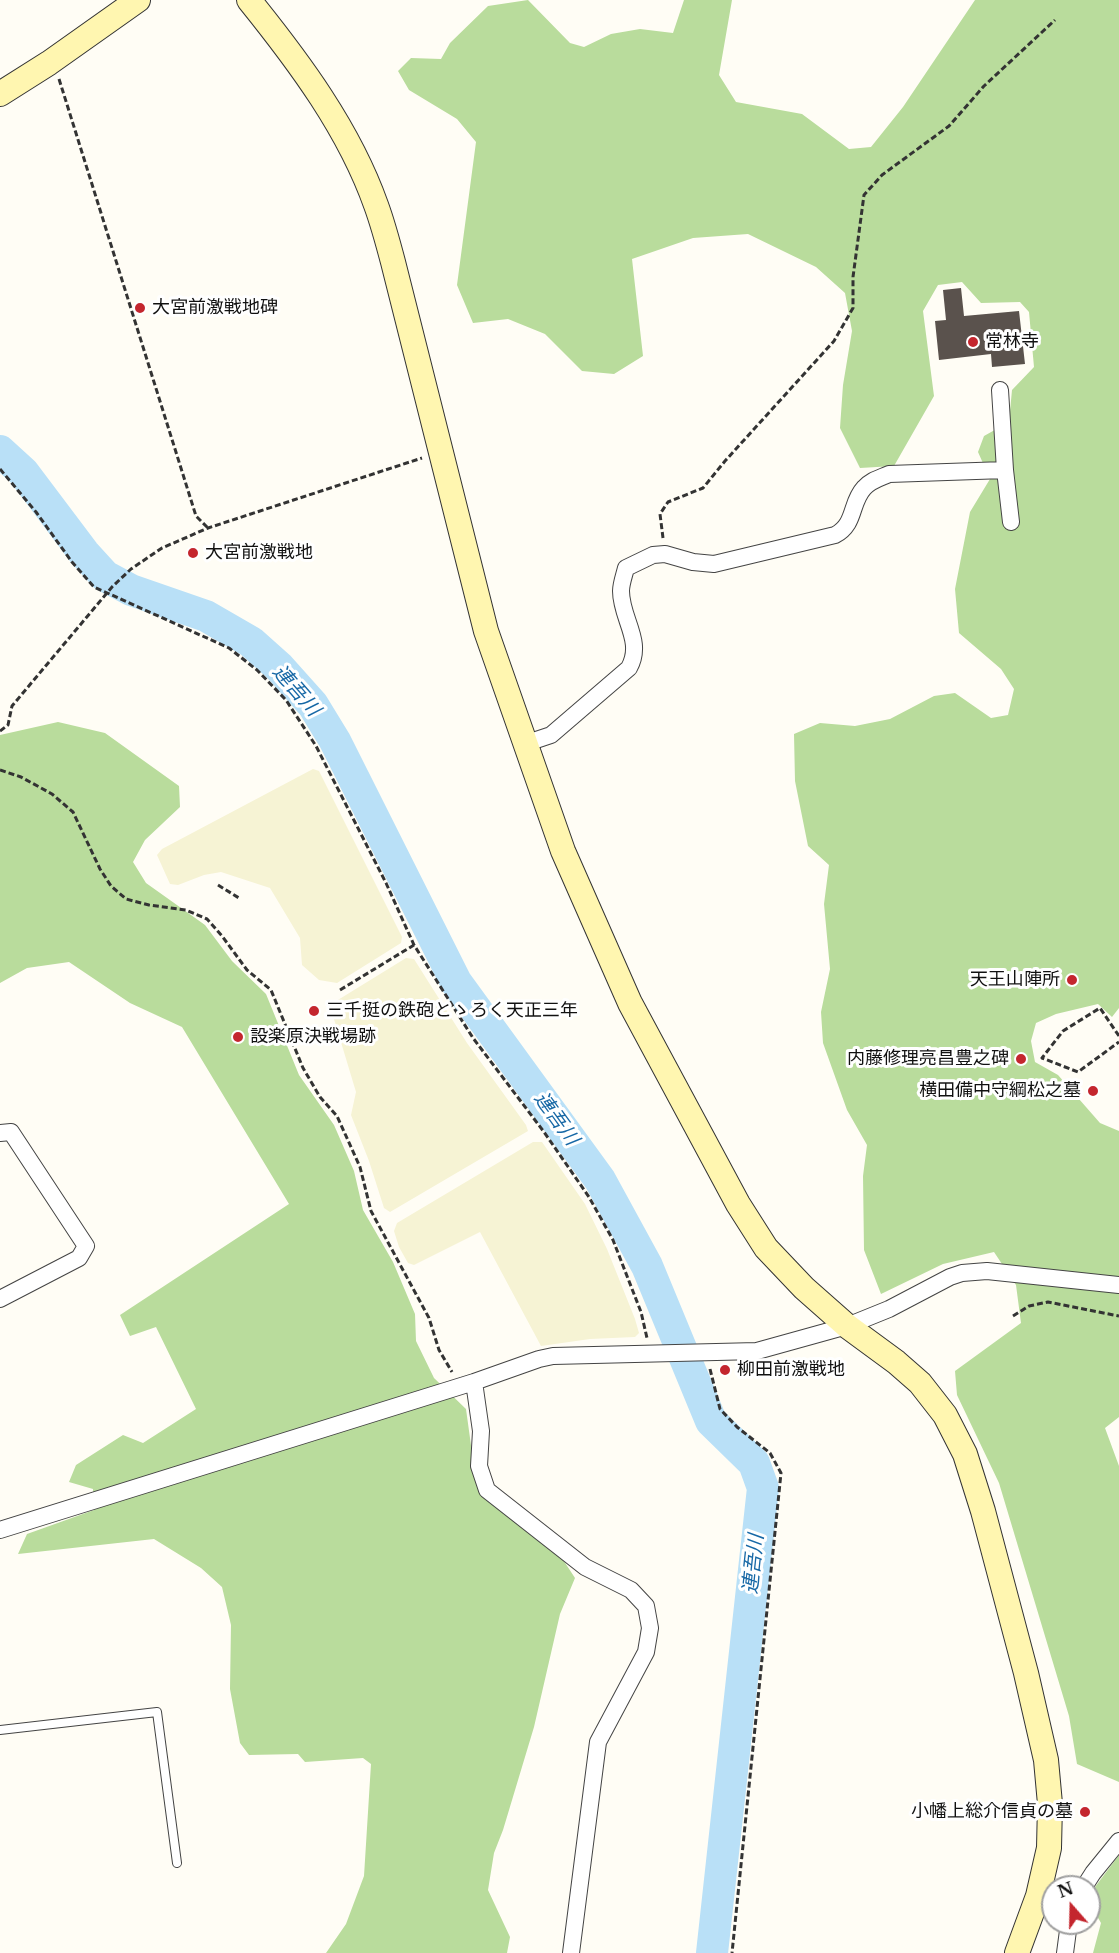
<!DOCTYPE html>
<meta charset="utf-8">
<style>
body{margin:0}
#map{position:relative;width:1119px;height:1953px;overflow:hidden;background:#fffdf5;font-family:"Libre Baskerville",serif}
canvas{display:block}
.north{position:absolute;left:1041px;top:1875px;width:60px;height:60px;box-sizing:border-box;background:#fff;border:2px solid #a0a0a0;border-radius:50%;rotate:340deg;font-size:16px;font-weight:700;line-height:24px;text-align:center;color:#111}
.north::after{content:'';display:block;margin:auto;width:21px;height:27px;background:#c4262e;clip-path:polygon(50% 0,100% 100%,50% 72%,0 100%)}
</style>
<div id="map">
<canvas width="1119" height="1953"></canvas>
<div class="north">N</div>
</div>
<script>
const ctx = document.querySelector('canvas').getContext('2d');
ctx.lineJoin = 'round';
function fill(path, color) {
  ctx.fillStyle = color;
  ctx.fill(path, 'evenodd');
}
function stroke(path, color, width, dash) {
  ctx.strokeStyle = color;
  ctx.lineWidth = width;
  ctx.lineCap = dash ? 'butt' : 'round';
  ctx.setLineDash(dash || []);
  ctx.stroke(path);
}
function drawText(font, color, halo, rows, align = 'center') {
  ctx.font = font + ' "Libre Baskerville","Noto Sans JP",serif';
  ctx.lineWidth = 6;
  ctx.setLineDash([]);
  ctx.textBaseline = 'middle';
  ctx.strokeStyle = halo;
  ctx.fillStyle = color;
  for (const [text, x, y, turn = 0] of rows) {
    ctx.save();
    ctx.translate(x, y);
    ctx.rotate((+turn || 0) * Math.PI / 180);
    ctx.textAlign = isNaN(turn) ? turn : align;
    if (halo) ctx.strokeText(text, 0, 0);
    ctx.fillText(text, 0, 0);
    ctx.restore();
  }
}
fill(new Path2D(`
 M313,769L319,771L402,937L401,943L337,983L319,980L302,965L300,938L270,888L221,872L204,875L178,885L170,884L157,855L162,849Z
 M406,958L414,959L467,1043L526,1125L528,1131L390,1212L384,1208L369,1161L351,1115L356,1092L331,1009L333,1003Z
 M533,1142H542L585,1204L607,1249L635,1319L639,1333L635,1337L590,1339L541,1346L480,1232L414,1265L408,1263L399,1247L394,1231L397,1223Z`), '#f6f3d4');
fill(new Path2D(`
 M528,0L570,43L584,47L611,34L640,29L673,33L684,0H732L719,75L736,102L802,114L849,149L871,147L903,107L975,0H1119V1008L1112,1017L1098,1004L1056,1014L1036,1023L1031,1041L1035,1062L1058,1075L1100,1123L1119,1131V1417L1105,1428L1119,1466V1782L1077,1764L1069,1716L999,1483L957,1395L955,1371L1021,1323L1016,1285L994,1252L943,1264L881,1294L864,1250L863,1176L867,1145L847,1110L823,1043L821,1012L830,969L824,904L829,865L808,846L795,781L794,734L820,723L855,726L890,719L934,696L955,693L991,718L1008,715L1014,689L1001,669L959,633L955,589L970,512L990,479L978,452L984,436L1009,422L1012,390L1034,367L1029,312L1020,302L981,303L962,282L938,285L923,311L934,396L894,466L860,468L840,428L843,385L852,331L845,293L816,267L748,234L693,238L632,259L643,356L614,374L582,371L545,334L508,319L473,323L457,285L476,142L457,119L409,90L398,71L411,58L441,59L450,43L488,6Z
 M58,722L105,733L179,786L180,807L145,840L133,862L146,883L205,925L232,961L266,994L299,1075L334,1125L354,1171L363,1210L393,1262L415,1314L416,1341L434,1378L466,1409L474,1467L558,1552L575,1578L560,1614L534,1727L503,1830L494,1853L488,1890L510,1937L507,1953H326L346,1924L364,1876L371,1764L363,1758L305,1762L298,1754L249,1755L240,1743L230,1689L231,1625L222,1587L201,1568L154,1539L18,1554L27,1534L94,1510L93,1489L69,1482L76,1465L123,1435L143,1443L196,1409L156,1327L130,1336L120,1315L289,1204L182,1027L130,1003L69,962L27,968L0,983V735Z
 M1119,1855V1953H1093L1101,1923L1089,1902V1895Z`), '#b9dc9c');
stroke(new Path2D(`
 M0,451L23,472L84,553L105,576L131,590L206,616L251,642L279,667L313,705L335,741L456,982L600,1180L647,1266L711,1421L754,1463L763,1488L712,1953`), '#b9e0f7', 32);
fill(new Path2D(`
 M961,288L964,316L1019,311L1025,364L992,367L991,354L939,360L935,321L946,320L943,290Z`), '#5a524d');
const lane = new Path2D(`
 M0,1730L157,1712L177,1863`);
const street = new Path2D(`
 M1000,390L1005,470L1011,522
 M524,744L551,735L629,668C644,641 621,619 621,591C621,584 624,576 626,568L653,555L665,554L693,562L714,564L835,535C856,524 850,503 864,488C871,480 880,478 889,474L1005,470
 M0,1133L11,1132L86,1246L79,1258L0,1299
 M474,1382L481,1431L479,1466L487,1490L585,1567L631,1590L646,1606L650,1628L646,1652L598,1742L571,1953
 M0,1530L474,1382L539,1359L553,1356L757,1351L847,1326L889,1309L950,1277L962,1273L987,1271L1119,1285
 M1084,1887L1093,1873L1119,1841
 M1065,1953L1069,1923`);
const secondary = new Path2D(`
 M249,0C299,62 349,129 376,205C383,224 388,243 393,262L486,631L563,851L630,1003L738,1204L766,1248L804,1288L847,1326L896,1362L920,1383L945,1415L965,1454L983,1511L1026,1673L1046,1760L1050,1804L1049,1848L1038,1896L1017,1953
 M0,94L49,63L138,0`);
stroke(lane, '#444', 10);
stroke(street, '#444', 18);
stroke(secondary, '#333', 26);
stroke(new Path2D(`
 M59,79L196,516L207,527
 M0,469L36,512L72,562L94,587L229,648L257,670L286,700L316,746L386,883L414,945L473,1038L544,1132L589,1197L613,1240L641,1312L647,1338
 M663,538L660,514L668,502L703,488L725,461L834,341L853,308V277L864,195L882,175L949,126L984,86L1055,20
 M0,731L8,725L12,706L112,587L131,569L162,548L208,528L422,458
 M0,770L21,777L52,794L73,812L100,869L111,886L126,899L149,905L186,910L207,919L222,936L247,970L271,990L303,1068L320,1097L337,1116L360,1167L371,1211L429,1318L439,1350L452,1372
 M218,885L239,898
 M340,990L414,945
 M1119,1036L1100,1008L1063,1031L1042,1058L1078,1072L1119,1042
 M1013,1316L1029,1306L1048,1302L1119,1316
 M710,1369L720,1409L737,1427L770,1453L781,1473L732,1953`), '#333', 3, [6, 3]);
stroke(lane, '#fff', 8);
stroke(street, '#fff', 16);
stroke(secondary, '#fff6b0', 24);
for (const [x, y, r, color] of [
 [140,308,6,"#c4262e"],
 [973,342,6,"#c4262e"],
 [193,553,6,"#c4262e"],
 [1072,980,6,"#c4262e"],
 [314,1011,6,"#c4262e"],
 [238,1037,6,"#c4262e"],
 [1021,1059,6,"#c4262e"],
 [1093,1091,6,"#c4262e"],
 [725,1370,6,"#c4262e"],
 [1085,1812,6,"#c4262e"]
]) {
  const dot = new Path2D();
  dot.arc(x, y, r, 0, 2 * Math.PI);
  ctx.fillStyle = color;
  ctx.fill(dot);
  stroke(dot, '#fff', 2);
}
drawText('18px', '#111', '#fff', [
 ["大宮前激戦地碑",152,308],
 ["常林寺",985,342],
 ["大宮前激戦地",205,553],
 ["天王山陣所",1060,980,"right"],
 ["三千挺の鉄砲とゝろく天正三年",326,1011],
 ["設楽原決戦場跡",250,1037],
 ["内藤修理亮昌豊之碑",1009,1059,"right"],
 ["横田備中守綱松之墓",1081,1091,"right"],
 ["柳田前激戦地",737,1370],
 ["小幡上総介信貞の墓",1073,1812,"right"]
], 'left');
drawText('italic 20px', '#1768a6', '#fff', [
 ["連吾川",296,691,49],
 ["連吾川",556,1119,54],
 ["連吾川",754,1564,-84]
]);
</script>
